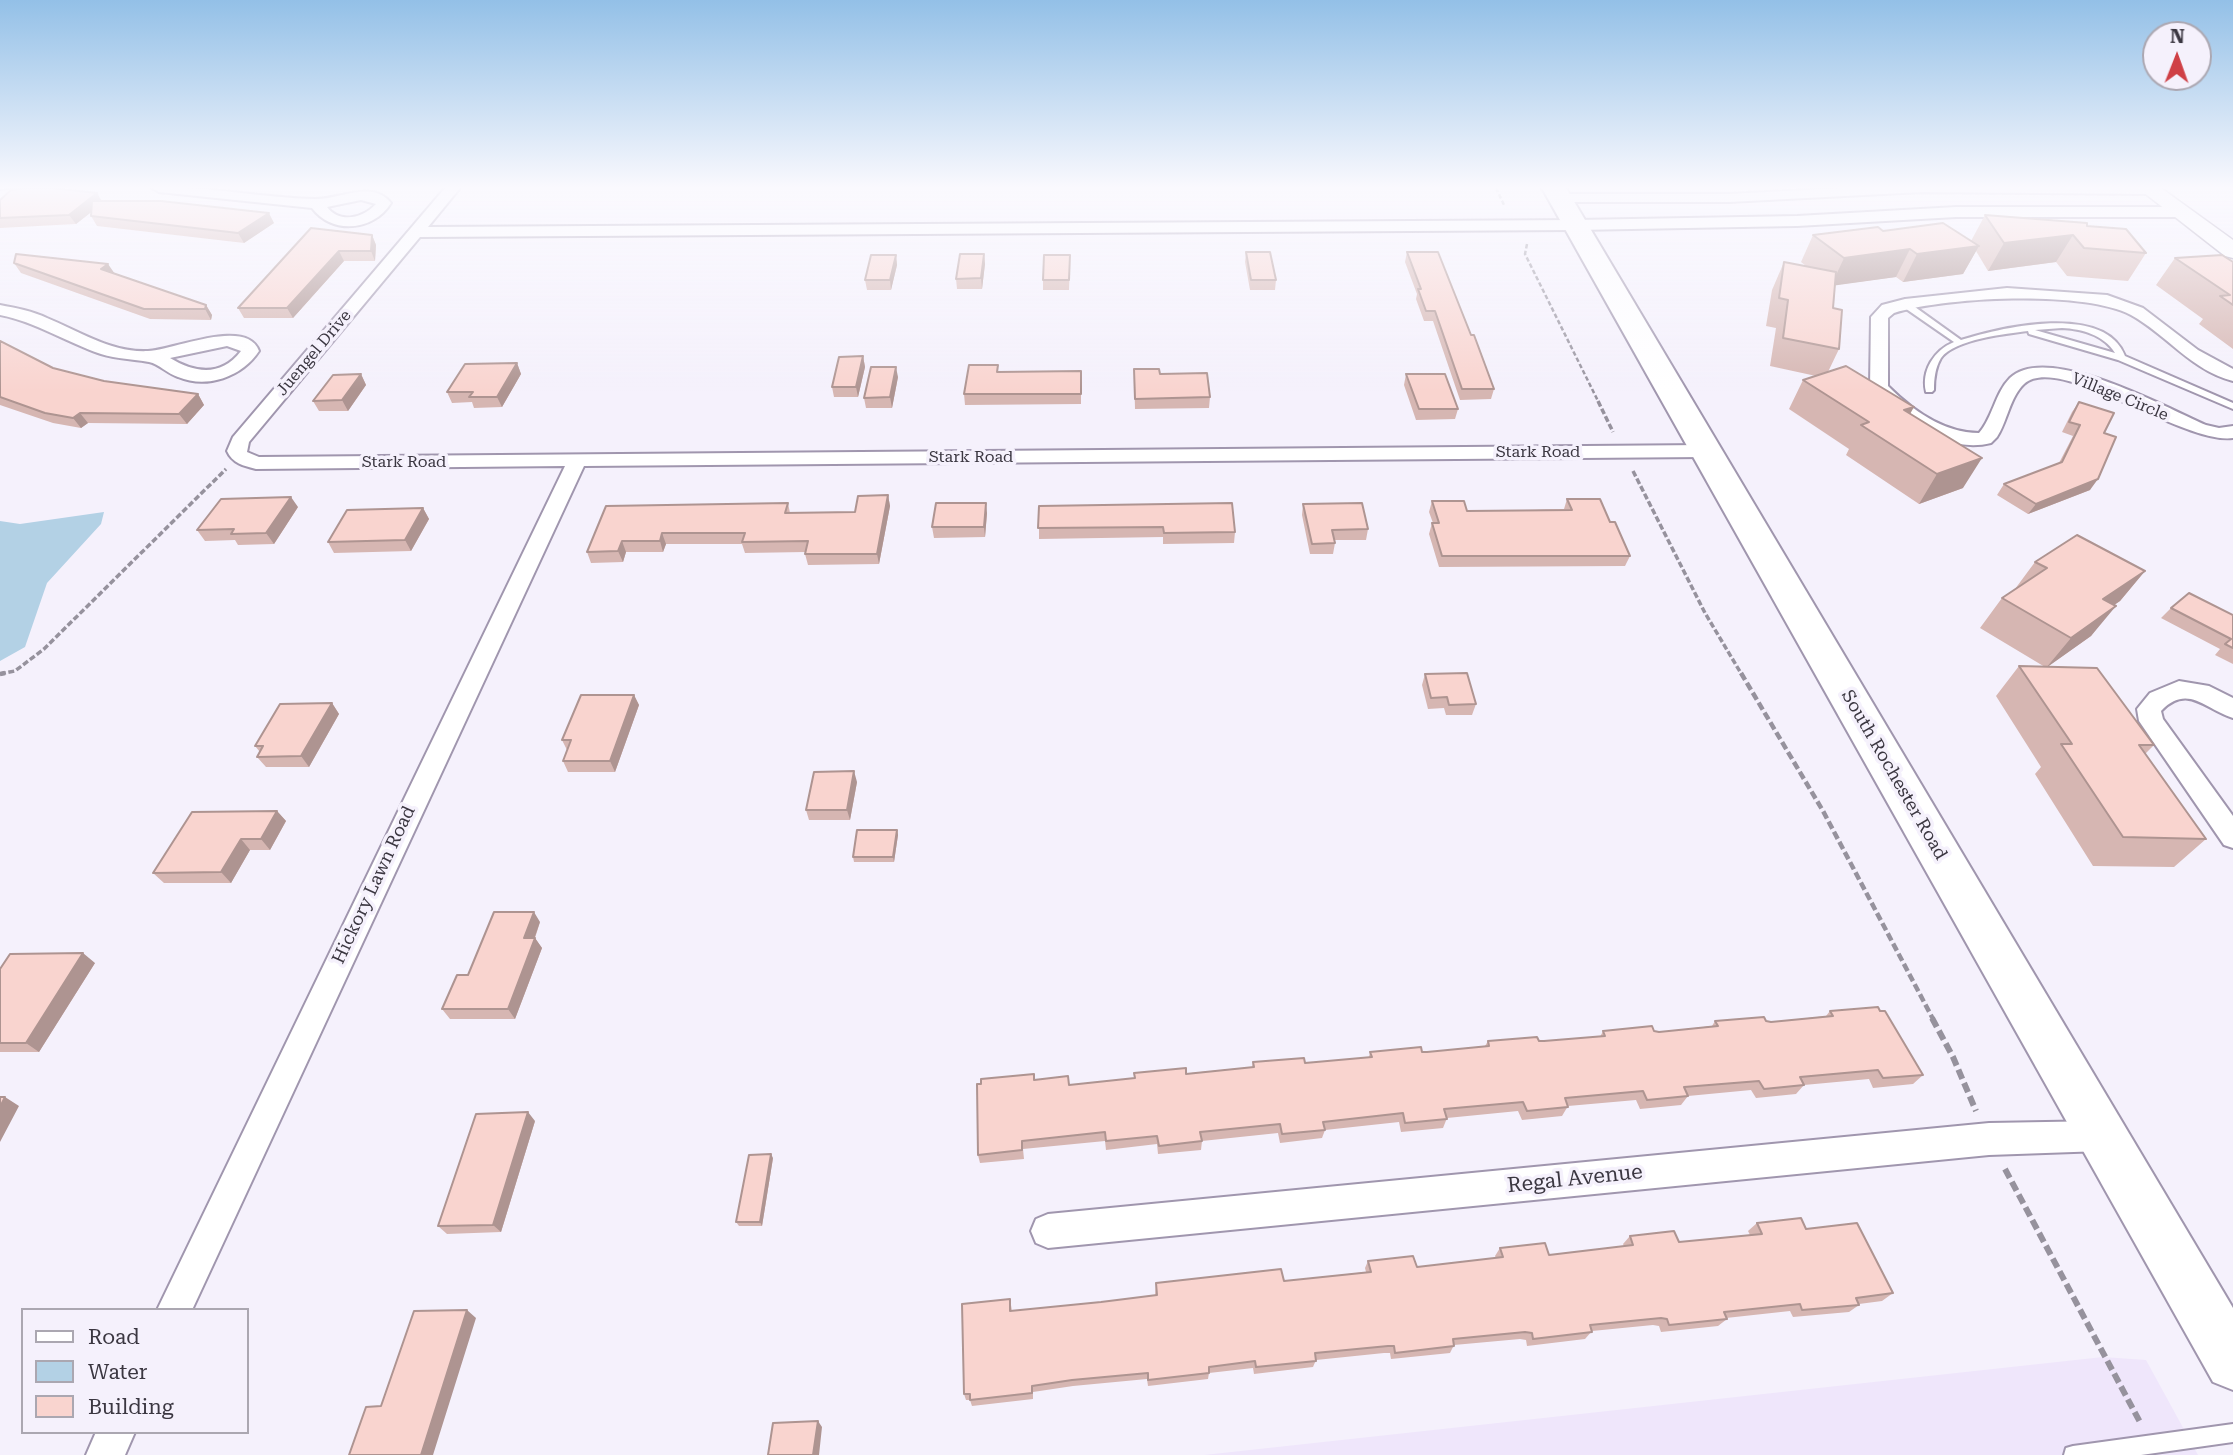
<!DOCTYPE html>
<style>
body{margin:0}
#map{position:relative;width:2233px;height:1455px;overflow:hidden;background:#f5f1fc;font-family:"Roboto Serif",serif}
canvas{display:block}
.legend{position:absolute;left:21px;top:1308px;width:228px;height:126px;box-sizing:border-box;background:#f5f1fc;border:2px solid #aba7b1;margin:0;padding:9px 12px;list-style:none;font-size:21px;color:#3b3741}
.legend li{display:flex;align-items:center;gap:14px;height:35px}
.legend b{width:35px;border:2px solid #aba7b1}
.north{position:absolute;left:2142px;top:21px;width:70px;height:70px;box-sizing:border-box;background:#f5f1fc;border:2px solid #aba7b1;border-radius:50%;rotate:1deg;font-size:19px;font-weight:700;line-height:28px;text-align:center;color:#3b3741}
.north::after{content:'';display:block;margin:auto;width:24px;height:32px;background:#cf4046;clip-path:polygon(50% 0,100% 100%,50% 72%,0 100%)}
</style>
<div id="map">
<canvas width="2233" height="1455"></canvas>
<ul class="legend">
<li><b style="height:9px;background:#fff"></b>Road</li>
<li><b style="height:19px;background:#b3d1e5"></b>Water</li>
<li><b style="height:19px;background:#f9d4cf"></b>Building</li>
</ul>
<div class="north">N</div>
</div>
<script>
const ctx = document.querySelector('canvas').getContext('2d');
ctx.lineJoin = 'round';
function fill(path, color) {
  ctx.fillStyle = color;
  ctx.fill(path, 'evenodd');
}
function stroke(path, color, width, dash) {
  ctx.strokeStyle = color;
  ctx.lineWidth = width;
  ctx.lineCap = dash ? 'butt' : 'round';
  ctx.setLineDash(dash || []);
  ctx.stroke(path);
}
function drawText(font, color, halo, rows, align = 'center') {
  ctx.font = font + ' "Roboto Serif",serif';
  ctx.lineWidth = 7;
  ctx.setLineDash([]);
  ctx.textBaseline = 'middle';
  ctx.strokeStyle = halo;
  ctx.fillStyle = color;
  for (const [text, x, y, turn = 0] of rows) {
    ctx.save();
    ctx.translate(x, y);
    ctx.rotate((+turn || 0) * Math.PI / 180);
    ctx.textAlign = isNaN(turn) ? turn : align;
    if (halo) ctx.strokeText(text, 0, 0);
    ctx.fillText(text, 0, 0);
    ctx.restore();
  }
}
fill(new Path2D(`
 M2103,1357L2146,1360L2198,1455H1204Z`), '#efe6fb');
fill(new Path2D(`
 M104,512L101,524L47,583L25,647L0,661V521L20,524Z`), '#b3d1e5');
const lane = new Path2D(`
 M1902,302H1908L1961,340C2002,327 2105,303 2125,356L2233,403V409L2118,360L2029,334L2028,331C2006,334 1955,339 1941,358C1935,368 1934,379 1934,390L1932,392H1926C1921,371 1934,350 1954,342L1902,306ZM2062,328C2082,329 2104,335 2115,353L2035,330Z
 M2233,1424V1442L2141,1455H2064L2066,1448L2073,1446Z`);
const street = new Path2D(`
 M21,188H57L50,192L0,199V191Z
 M152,188C206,185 260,198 314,199C339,200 372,179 391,203C374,231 332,235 312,208L159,192ZM361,200L376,204C363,218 340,224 327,207Z
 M445,188H460L428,227L1576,220L1797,216L1956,207H2178L2186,212L2178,217H1956L1797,226L1576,230L420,237L249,442L247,452L259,457L1705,445L1715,451L1705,457L584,466L192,1310H157L565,466L256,469C244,466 232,463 227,451L233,437Z
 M1843,188H2156L2157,190L2150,194L1922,192L1729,202H1560L1553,198L1560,194H1729Z
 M2007,288L2107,295L2143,308L2198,350L2233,369V381C2192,371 2166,334 2131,315C2083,290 1945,297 1894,313L1888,318V386C1912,410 1944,433 1979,433C1993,417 1995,393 2010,378C2047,342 2167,408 2206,425L2219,428L2233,426V438C2183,445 2059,352 2024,384C2010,397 2007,422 1997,437L1991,443C1947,454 1901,421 1873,391L1870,387L1871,317L1882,305L1905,299Z
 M0,305C16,308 32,311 47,318C79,331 112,353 148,351C173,350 247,317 259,351C242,377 207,389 178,377C168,374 159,364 149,362C133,359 117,359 101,354C66,342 36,322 0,315ZM227,346L241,351C221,377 195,373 170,358Z
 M2179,681L2209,686L2233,698V718C2206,710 2188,683 2161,711L2163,719L2233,816V848L2224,845L2139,721L2137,709L2150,693Z
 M2102,1121L2113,1125L2118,1136L2113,1147L2102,1151L1989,1155L1048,1248L1036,1243L1031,1231L1036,1219L1048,1214L1989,1123Z
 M96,1432H135L125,1455H86Z`);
const secondary = new Path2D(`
 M2138,188H2161L2233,240V258L2225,256Z`);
const primary = new Path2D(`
 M1542,188H1566L2233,1308V1390L2213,1382Z`);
stroke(lane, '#a096ae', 4);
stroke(street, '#a096ae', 4);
stroke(secondary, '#a096ae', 3);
stroke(primary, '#a096ae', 4);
stroke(new Path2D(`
 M1496,188L1505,207
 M1527,244L1525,254L1599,403`), '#96929d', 2.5, [4.5, 2.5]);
stroke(new Path2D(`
 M1598,401L1613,432
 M1633,471L1705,613L1742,675
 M0,674L15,671L44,649L226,469`), '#96929d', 3.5, [6, 2.5]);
stroke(new Path2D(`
 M1741,673L1823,811L1933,1019
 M0,674L5,673`), '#96929d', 4.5, [8, 3.5]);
stroke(new Path2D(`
 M1932,1018L1953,1057L1976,1111
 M2005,1169L2141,1424`), '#96929d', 6, [10, 4.5]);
fill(lane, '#fff');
fill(street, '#fff');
fill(secondary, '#fff');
fill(primary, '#fff');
fill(new Path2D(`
 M0,200L102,201L274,223L244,243L97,226L91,216V212L76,224L0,228Z
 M1985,215L2087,226L2146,253L2128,281L2067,276L2056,262L1988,271L1976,251L1963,274L1903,282L1896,277L1835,285L1833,308L1839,349L1828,372L1910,414L1963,488L1919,504L1846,455L1849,449L1789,409L1803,380L1816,376L1770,366L1776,328L1766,326L1772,290L1784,262L1806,266L1801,262L1813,235L1883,231L1971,241Z
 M311,228L372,235L376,245L375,261H344L293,318H244L238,308Z
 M1246,252L1276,280L1275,290H1250L1245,262Z
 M1407,252L1471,335L1494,389L1491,399L1460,400L1433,321H1424L1416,299L1417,294L1405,262Z
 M984,254L985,264L982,289H957L956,279Z
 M896,255L897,265L891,290H867L865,280Z
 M2175,258L2233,262V349L2199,324L2203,319L2156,285Z
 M14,263L114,274L206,305L212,315L211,320L150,319L21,273Z
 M1070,265L1069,290H1043V280Z
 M0,341L53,368L104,381L198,394L204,405L187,424L88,423L81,428L53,423L0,405Z
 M863,356L865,367L858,397H834L832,387Z
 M517,363L521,374L502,407L474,408L472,402L452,403L447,392Z
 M998,365V372L1081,371V404L965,405L964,394Z
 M1134,369L1160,374L1210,397L1209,408L1135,409Z
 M361,374L366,385L348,411H319L313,401Z
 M1406,374L1458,409L1455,419L1416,420L1404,385Z
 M898,377L892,408H866L864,398Z
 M2079,402L2104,433L2090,490L2028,514L1997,495L2004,484L2059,463L2073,436L2062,432L2072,412Z
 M888,495L890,506L879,564L808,565L805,554V552L745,553L742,544H666L663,552H626L623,562L591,563L587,552L606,506L788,503L790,513L855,512Z
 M1567,499L1610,522L1630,556L1625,566L1439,567L1429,534L1432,523H1433L1429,512L1432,501L1467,511L1535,510L1564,509Z
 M1303,504L1368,529L1366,540H1334L1335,543L1333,554H1310L1302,515Z
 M1039,506L1235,532L1234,543L1163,544V537L1039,539Z
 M298,507L274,544L238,545L235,540L205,541L197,530Z
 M423,508L429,519L411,551L334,553L328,542Z
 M987,513L985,537L934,538L932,527Z
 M2035,562L2145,571L2120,601L2114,605L2091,636L2047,667L2154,745L2145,754L2206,839L2174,867L2093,866L2035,774L2041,767L1996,696L2019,666L2045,667L1980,628L2002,598L2015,589Z
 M2171,608L2233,615V664L2215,655L2220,649L2161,618Z
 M1425,674L1476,704L1472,715H1446L1444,708L1428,709L1422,685Z
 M634,695L639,705L615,772H568L563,761L567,750L562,740Z
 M332,703L339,714L309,767H266L257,757L260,752L255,746Z
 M857,782L850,820H809L806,810Z
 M277,811L286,821L270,850H250L231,883H164L153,873Z
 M897,830L898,835L894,862H854L853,857Z
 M540,922L535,938L542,948L515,1019H450L442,1009L468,975Z
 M95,963L39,1052H0V969Z
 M1830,1011L1923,1075L1913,1084L1873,1088L1869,1079L1804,1085L1796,1094L1756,1098L1751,1090L1688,1096L1681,1105L1640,1109L1636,1100L1568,1106L1562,1116L1522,1120L1518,1111L1447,1118L1443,1128L1401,1132L1399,1122L1325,1130L1322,1138L1280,1143L1278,1133L1202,1141L1201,1150L1158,1154L1157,1144L1106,1150L1105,1141L1023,1149L1024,1159L980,1163L978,1155L1034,1080L1069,1085L1252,1067L1253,1062L1305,1063L1369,1057L1370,1052H1427L1485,1046L1488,1041H1544L1600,1037L1603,1031H1654L1659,1032L1712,1026L1715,1021L1771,1022L1826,1016Z
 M535,1121L501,1232L447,1234L438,1226Z
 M773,1158L762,1226H739L736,1222Z
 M1757,1223L1806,1229L1893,1293L1882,1301L1859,1304V1305L1849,1312L1793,1317L1790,1311L1726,1318L1727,1319L1718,1326L1661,1332L1659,1326L1653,1325L1592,1331L1585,1339L1527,1346L1526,1340L1520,1339L1454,1345L1450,1353L1391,1359L1390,1353H1384L1316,1360L1313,1367L1254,1374L1253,1368L1209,1373L1208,1379L1148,1386L1147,1379L1073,1386L1033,1392V1399L972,1406L970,1400H966L964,1394L1010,1299L1012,1311L1101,1302L1155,1295L1156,1283L1284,1281L1366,1272L1365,1268L1368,1261L1417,1267L1496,1258L1495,1256L1500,1248L1549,1255L1624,1246L1623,1244L1630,1236L1679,1242L1750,1235L1748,1231Z`), '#d6b6b2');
fill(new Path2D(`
 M97,193L103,203L76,224L69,215Z
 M269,213L274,223L244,243L238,233Z
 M372,235L376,245L375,261L371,251Z
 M2073,235L2056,262L1988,271L2004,243Z
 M1979,246L1963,274L1903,282L1917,254Z
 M1910,249L1896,277L1831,286L1844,258Z
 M339,251L344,261L293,318L287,308Z
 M984,254L985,264L982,289L981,278Z
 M896,255L897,265L891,290L890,280Z
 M108,264L115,274L101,269Z
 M206,305L212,315L211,320L205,309Z
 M863,356L865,367L858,397L856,387Z
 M517,363L521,374L502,407L497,397Z
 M896,367L898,377L892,408L890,397Z
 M361,374L366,385L348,411L342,400Z
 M198,394L204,405L187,424L179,414Z
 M1914,407L1897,437L1904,410Z
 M80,413L88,423L81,428L73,418Z
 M1982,458L1963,488L1919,504L1937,474Z
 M2098,479L2090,490L2028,514L2036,504Z
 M888,495L890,506L879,564L877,554Z
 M291,497L298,507L274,544L266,533Z
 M986,503L987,513L985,537L984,527Z
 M423,508L429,519L411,551L405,540Z
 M662,533L666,544L663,552L660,541Z
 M622,541L626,552L623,562L618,551Z
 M2145,571L2120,601L2079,629L2103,599Z
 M2116,606L2091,636L2046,668L2071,638Z
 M634,695L639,705L615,772L610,761Z
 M332,703L339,714L309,767L301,756Z
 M854,771L857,782L850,820L847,810Z
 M277,811L286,821L270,850L261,839Z
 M897,830L898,835L894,862L893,857Z
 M241,839L250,850L231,883L221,872Z
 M534,912L540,922L531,948L524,938Z
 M535,938L542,948L515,1019L508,1009Z
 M83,953L95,963L39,1052L26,1043Z
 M5,1097L19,1106L0,1142V1107Z
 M528,1112L535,1121L501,1232L493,1225Z
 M771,1154L773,1158L762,1226L760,1222Z
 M467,1310L476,1318L433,1455H421Z
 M818,1421L822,1427L819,1455H813Z`), '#ae9491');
const building = new Path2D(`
 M25,188H52L97,193L69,215L0,218V200L11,190Z
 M92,201H161L269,213L238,233L91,216Z
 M1985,215L2087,223V226L2126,229L2146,253L2084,248L2073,235L2004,243Z
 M1943,223L1979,246L1917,254L1910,249L1844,258L1813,235L1878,227L1883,231Z
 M311,228L372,235L371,251H339L287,308H238Z
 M1246,252H1270L1276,280H1251Z
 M1407,252H1438L1471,335H1474L1494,389H1462L1435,311H1426L1418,289H1421Z
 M16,254L108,264L101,269L206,305L205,309H144L14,263Z
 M960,254H984L981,278L956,279Z
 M871,255H896L890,280H865Z
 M1044,255H1070L1069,280H1043Z
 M2222,255L2233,262V305L2220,296L2230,295L2175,258Z
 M1784,262L1836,272L1833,308L1842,310L1839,349L1783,338L1788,300L1779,298Z
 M0,341L53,368L104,381L198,394L179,414L80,413L73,418L45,413L0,397Z
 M863,356L856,387H832L839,357Z
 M517,363L497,397H469L473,392H447L465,364Z
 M969,365H998L997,372L1081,371V394H964Z
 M1846,366L1914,407L1904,410L1982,458L1937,474L1861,425L1869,422L1803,380Z
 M871,367H896L890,397L864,398Z
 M1134,369H1159L1160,374L1207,373L1210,397L1135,399Z
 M361,374L342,400L313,401L333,375Z
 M1406,374H1445L1458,409H1419Z
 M2079,402L2114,413L2104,433L2116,437L2098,479L2036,504L2004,484L2062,462L2080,425L2069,422Z
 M888,495L877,554H805L808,541L742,542L745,533H662L660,541H622L618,551L587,552L606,506L788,503L785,513L855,512L858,496Z
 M291,497L266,533L231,534L234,529L197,530L221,499Z
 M1567,499H1600L1610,522H1615L1630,556H1442L1432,523H1439L1432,501H1464L1467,511L1572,510Z
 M936,503H986L984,527H932Z
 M1232,503L1235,532L1164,533L1163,527L1038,528L1039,506Z
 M1362,503L1368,529L1332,530L1335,543L1312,544L1303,504Z
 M423,508L405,540L328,542L347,510Z
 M2077,535L2145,571L2103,599L2116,606L2071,638L2002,598L2047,568L2035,562Z
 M2189,593L2233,615V648L2225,644L2231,639L2171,608Z
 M2019,666L2097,668L2154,745H2139L2206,839L2123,837L2061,744H2072Z
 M1467,673L1476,704L1449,705L1447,697L1431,698L1425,674Z
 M581,695H634L610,761H563L571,740H562Z
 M332,703L301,756L257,757L263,746H255L280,704Z
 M854,771L847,810H806L814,772Z
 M277,811L261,839H241L221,872L153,873L192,812Z
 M857,830H897L893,857H853Z
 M494,912H534L524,938H535L508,1009H442L457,975H468Z
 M83,953L26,1043H0V969L10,954Z
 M1878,1007L1880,1011H1885L1923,1075L1883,1078L1878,1070L1800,1077L1804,1085L1764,1089L1759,1081L1684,1087L1688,1096L1647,1100L1643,1091L1565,1098L1568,1107L1527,1111L1523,1102L1444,1109L1447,1119L1405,1123L1403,1113L1323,1122L1325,1130L1282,1134L1280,1124L1200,1132L1202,1141L1159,1146L1157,1136L1106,1141L1105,1132L1022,1141V1150L978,1155L977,1084H981V1079L1034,1074V1080L1068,1076L1069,1085L1135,1078L1134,1073L1186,1068V1074L1254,1067L1253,1062L1304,1058L1305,1063L1372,1057L1370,1052L1421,1047L1422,1052H1427L1489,1046L1488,1041L1537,1037L1539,1041H1544L1605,1036L1603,1031L1652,1026L1654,1031L1659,1032L1718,1026L1715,1021L1764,1017L1766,1021L1771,1022L1833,1016L1830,1011Z
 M0,1097H5L0,1107Z
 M528,1112L493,1225L438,1226L476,1114Z
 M771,1154L760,1222H736L749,1155Z
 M1801,1218L1806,1229L1857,1223L1893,1293L1856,1298L1859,1305L1802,1310L1800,1304L1724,1312L1727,1319L1669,1325L1667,1319L1661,1318L1590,1325L1592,1332L1533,1339L1532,1333L1525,1332L1453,1339L1454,1346L1395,1353L1394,1346H1388L1315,1353L1316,1361L1256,1367L1255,1361L1209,1367V1373L1148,1380V1373L1072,1380L1032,1386V1393L970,1400V1394H964L962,1304L1010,1299V1311L1101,1302L1157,1295L1156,1283L1281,1269L1284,1281L1371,1272L1368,1261L1413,1256L1417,1267L1503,1257L1500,1248L1545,1243L1549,1255L1633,1245L1630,1236L1674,1231L1679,1242L1762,1234L1757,1223Z
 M467,1310L421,1455H349L366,1407L381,1406L414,1311Z
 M818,1421L813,1455H768L773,1423Z`);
fill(building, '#f9d4cf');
stroke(building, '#ae9491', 2);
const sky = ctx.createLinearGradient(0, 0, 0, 391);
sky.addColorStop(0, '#93c0e7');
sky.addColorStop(0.48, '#faf9fe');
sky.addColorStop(1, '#faf9fe00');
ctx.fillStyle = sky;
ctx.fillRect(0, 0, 2233, 391);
drawText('16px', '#3b3741', '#f5f1fc', [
 ["Juengel Drive",314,353,-50],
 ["Village Circle",2120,397,22],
 ["Stark Road",1538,452],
 ["Stark Road",971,457],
 ["Stark Road",404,462]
]);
drawText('18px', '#3b3741', '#f5f1fc', [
 ["South Rochester Road",1894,775,60],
 ["Hickory Lawn Road",374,885,-65]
]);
drawText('21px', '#3b3741', '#f5f1fc', [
 ["Regal Avenue",1575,1179,-6]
]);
</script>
